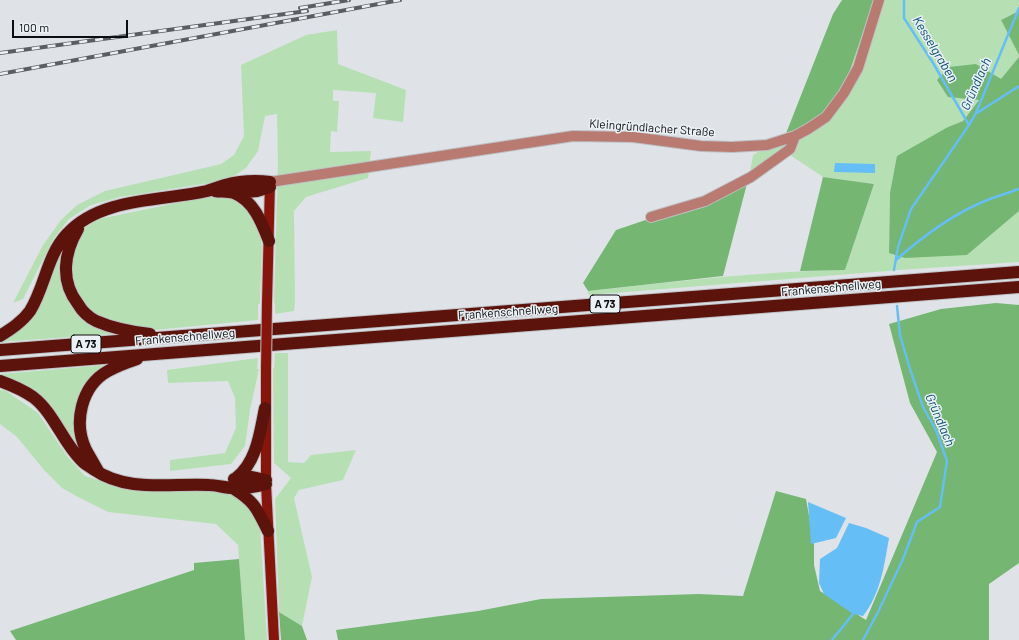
<!DOCTYPE html>
<meta charset="utf-8">
<style>
body{margin:0}
#map{position:relative;width:1019px;height:640px;overflow:hidden;background:#dfe3e8;font-family:Barlow,sans-serif}
canvas{display:block}
.scale{position:absolute;left:12px;top:20px;width:116px;height:18px;box-sizing:border-box;border:2px solid #0c0d0f;border-top:0;padding-left:5px;font-size:12px;line-height:14px;white-space:nowrap;color:#0c0d0f;-webkit-text-stroke:3px #ecf1f5;paint-order:stroke}
</style>
<div id="map">
<canvas width="1019" height="640"></canvas>
<div class="scale">100 m</div>
</div>
<script>
const ctx = document.querySelector('canvas').getContext('2d');
ctx.lineJoin = 'round';
function fill(path, color) {
  ctx.fillStyle = color;
  ctx.fill(path, 'evenodd');
}
function stroke(path, color, width, dash) {
  ctx.strokeStyle = color;
  ctx.lineWidth = width;
  ctx.lineCap = dash ? 'butt' : 'round';
  ctx.setLineDash(dash || []);
  ctx.stroke(path);
}
function drawText(font, color, halo, rows, align = 'center') {
  ctx.font = font + ' Barlow,sans-serif';
  ctx.lineWidth = 3;
  ctx.setLineDash([]);
  ctx.textBaseline = 'middle';
  ctx.strokeStyle = halo;
  ctx.fillStyle = color;
  for (const [text, x, y, turn = 0] of rows) {
    ctx.save();
    ctx.translate(x, y);
    ctx.rotate((+turn || 0) * Math.PI / 180);
    ctx.textAlign = isNaN(turn) ? turn : align;
    if (halo) ctx.strokeText(text, 0, 0);
    ctx.fillText(text, 0, 0);
    ctx.restore();
  }
}
fill(new Path2D(`
 M874,0H1019V11L1001,20L1019,55V57L1001,80L976,64L979,99L963,121L948,127L890,193L889,253L967,255L1019,211V262L900,270L589,295L588,291C674,282 759,271 845,270L874,184L823,177L790,155L750,172L753,155L785,136L845,85Z
 M337,30L338,64L406,90L403,122L373,118L376,93L333,90V101H339L337,132L331,131L330,152L371,151L368,178L306,197L294,211L295,302L294,311L275,314V303H274L278,163L277,114L265,116L258,151L246,168L228,180L120,197L91,205L69,219L54,238L23,299L13,303L43,245L61,220L77,205L105,191L221,164L234,155L244,136L241,65L306,35Z
 M210,196C219,197 229,197 237,201C246,205 257,219 260,229C264,248 260,283 260,304H258V320L113,334L0,342V340L7,336L49,272L68,238L99,219Z
 M275,353H288V462L304,463L311,455L356,450L343,480L299,490L294,498L312,577L302,626L279,612L275,499L291,478L274,463L273,368H274Z
 M258,358L257,369H259L250,410L245,446L231,464L170,471V460L225,453L236,428L235,398L228,381L168,383L167,370Z
 M107,365L83,393L84,459L59,422L0,378V374Z
 M0,390L6,391L38,413L67,456L85,476L130,490H218L242,496L260,525L267,640H245L238,545L216,524L108,512L78,497L62,488L44,470L17,437L0,424Z`), '#b6e0b4');
fill(new Path2D(`
 M842,0H874L845,85L821,116L785,136L833,14Z
 M1019,11V55L1001,20Z
 M1019,57V211L967,255L905,258L889,253L890,193L897,156L948,127L963,121L979,100L948,97L937,80L949,67L976,64L1001,79Z
 M750,172L723,276L588,291L583,283L616,230L711,198Z
 M823,177L874,184L845,270L800,271Z
 M996,303L1019,305V563L989,584V640H338L336,630L478,611L541,599L699,594L743,596L776,491L806,499L814,544V565L820,591L866,620L937,452L910,403L889,324L941,309Z
 M239,559L245,640H16L10,631L194,570V563Z
 M279,612L302,626L307,640H281Z`), '#74b672');
fill(new Path2D(`
 M835,163L875,164V173L834,172Z
 M808,502L846,518L836,538L811,544Z
 M849,523L866,528L889,538C884,566 881,593 863,616L853,614L824,594L819,583L820,559L837,548Z`), '#65bef5');
stroke(new Path2D(`
 M904,0V18L933,63L969,125
 M977,113L1019,86
 M896,260C921,238 947,218 978,204C991,198 1005,194 1019,189
 M894,270L898,247L911,209L969,125L976,113L1019,8
 M832,640L853,614
 M863,640L878,612L903,559L917,522L940,507L947,461L936,430L923,407L910,369L900,335L897,306`), '#65bef5', 2.5);
const minor = new Path2D(`
 M270,182L573,136L633,137L701,146L732,147L767,145L795,136L808,129L826,117L844,93L858,68L879,0
 M651,217L705,201L751,177L790,149L795,136`);
const major = new Path2D(`
 M267,303L270,182
 M266,369V484L274,640`);
const highway = new Path2D(`
 M215,191C221,192 228,191 234,193C254,201 262,223 269,241
 M234,193L257,191L270,187
 M78,229C64,253 60,281 78,304C82,311 88,317 96,321C112,328 132,332 150,334
 M0,336C11,329 22,322 30,311C45,287 47,255 67,234C100,197 163,201 207,191C213,189 219,187 225,185C240,181 255,180 270,182
 M0,350L1019,272
 M0,366L1019,287
 M0,381C11,385 23,390 33,397C54,413 62,441 81,460C84,464 89,466 93,469C128,493 169,483 209,485C217,485 225,488 233,488C245,489 255,487 266,484
 M98,471C94,464 90,457 86,450C73,423 81,386 108,371C117,366 128,362 137,359
 M236,478C257,462 260,432 265,408
 M234,479L252,477L266,480
 M234,489C255,502 257,509 268,531`);
stroke(minor, '#bdc1c5', 12);
stroke(major, '#bdc1c5', 12);
stroke(highway, '#bdc1c5', 14);
stroke(minor, '#b97b71', 10);
stroke(major, '#88150c', 10);
stroke(highway, '#5c130c', 12);
const rail = new Path2D(`
 M300,8L349,0
 M0,53L307,11
 M0,74L400,0`);
stroke(rail, '#5b5d60', 4);
stroke(rail, '#ecf1f5', 2.5, [8]);
const majorBridge = new Path2D(`
 M266,369L267,303`);
stroke(majorBridge, '#bdc1c5', 12, []);
stroke(majorBridge, '#88150c', 10);
for (const [x, y, w] of [
 [605,304,30],
 [86,344,30]
]) {
  const box = new Path2D();
  box.roundRect(x - w / 2, y - 9, w, 18, 3);
  ctx.fillStyle = '#ecf1f5';
  ctx.fill(box);
  stroke(box, '#0c0d0f', 1);
}
drawText('bold 11px', '#0c0d0f', null, [
 ["A 73",605,304],
 ["A 73",86,344]
]);
drawText('12px', '#0c0d0f', '#ecf1f5', [
 ["Kleingründlacher Straße",652,128,4],
 ["Frankenschnellweg",831,288,-5],
 ["Frankenschnellweg",508,312,-4],
 ["Frankenschnellweg",185,337,-5]
]);
drawText('italic 13px', '#044e72', '#ecf1f5', [
 ["Kesselgraben",935,49,59],
 ["Gründlach",976,84,-66],
 ["Gründlach",940,420,67]
]);
</script>
